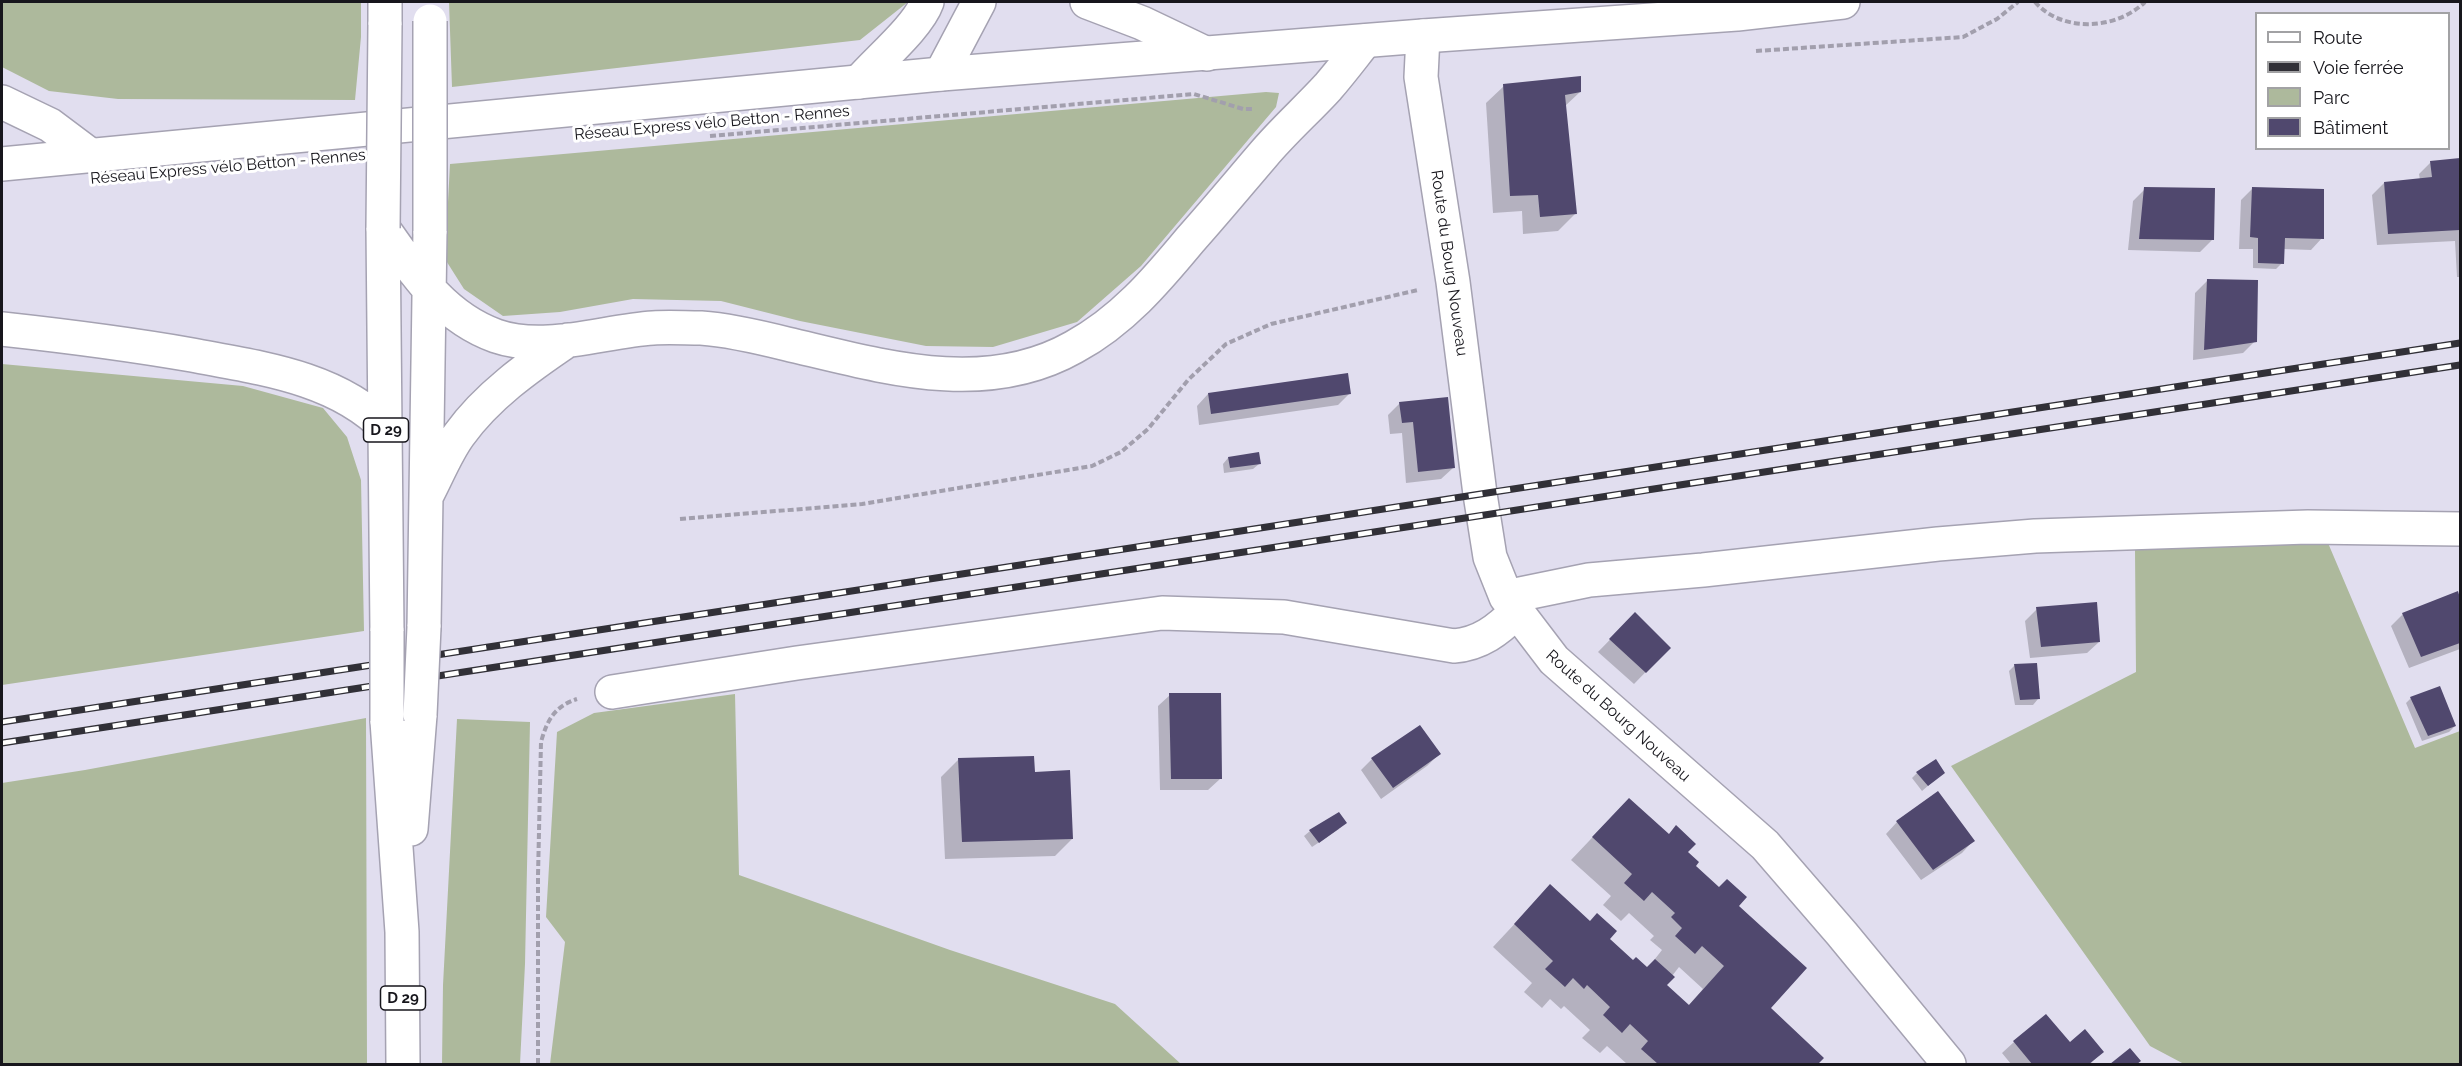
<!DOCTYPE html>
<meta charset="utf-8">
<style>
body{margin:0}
#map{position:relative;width:2462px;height:1066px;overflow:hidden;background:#e1deef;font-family:Raleway,sans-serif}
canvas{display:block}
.frame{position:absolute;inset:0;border:3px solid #17161c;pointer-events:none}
.legend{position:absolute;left:2255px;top:12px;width:195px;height:138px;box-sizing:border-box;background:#fff;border:2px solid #a2a2a4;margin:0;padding:8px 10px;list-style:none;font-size:18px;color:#17161c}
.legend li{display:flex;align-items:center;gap:12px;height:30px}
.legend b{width:30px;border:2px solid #a2a2a4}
</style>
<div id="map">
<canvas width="2462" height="1066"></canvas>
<div class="frame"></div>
<ul class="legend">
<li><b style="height:8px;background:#fff"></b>Route</li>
<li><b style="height:8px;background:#313037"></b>Voie ferrée</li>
<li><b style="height:16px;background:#adb99c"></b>Parc</li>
<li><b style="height:16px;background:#50486e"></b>Bâtiment</li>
</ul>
</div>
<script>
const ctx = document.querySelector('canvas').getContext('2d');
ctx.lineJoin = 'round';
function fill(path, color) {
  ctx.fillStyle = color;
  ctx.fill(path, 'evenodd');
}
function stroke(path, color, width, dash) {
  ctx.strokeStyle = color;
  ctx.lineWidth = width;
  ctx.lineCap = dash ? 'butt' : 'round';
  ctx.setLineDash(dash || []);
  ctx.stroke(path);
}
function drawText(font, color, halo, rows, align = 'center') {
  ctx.font = font + ' Raleway,sans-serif';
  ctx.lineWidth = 6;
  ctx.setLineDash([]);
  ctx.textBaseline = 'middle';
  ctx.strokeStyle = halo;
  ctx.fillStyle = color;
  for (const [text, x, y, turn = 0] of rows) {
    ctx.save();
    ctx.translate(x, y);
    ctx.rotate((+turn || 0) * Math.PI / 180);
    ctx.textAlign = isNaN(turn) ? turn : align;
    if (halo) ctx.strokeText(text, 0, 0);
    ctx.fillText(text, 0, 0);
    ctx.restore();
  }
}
fill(new Path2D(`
 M2,2H361V37L355,100L118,99L49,91L2,67Z
 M449,2H908L860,40L452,87Z
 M1266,92L1279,93L1276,107L1141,266L1077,322L993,347L926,346L800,321L721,301L633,299L560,312L503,316L464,289L445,259L450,164Z
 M2,364L243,386L323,408L347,437L361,480L364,631L2,685Z
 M2328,543L2415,748L2460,731V1064H2184L2150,1046L1951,766L2136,672L2135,550Z
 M735,694L739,875L950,950L1115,1004L1181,1064H550L565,942L546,917L557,732L594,713Z
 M366,718L367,1064H2V783L85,770Z
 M457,719L530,722L525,964L520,1064H442L443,985Z`), '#adb99c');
fill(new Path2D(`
 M1504,86L1580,92L1564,107L1575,214L1558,231L1523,234L1522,211L1493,213L1486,103Z
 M2460,160V277H2457L2455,241L2377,245L2372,195L2384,183L2420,180L2419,174L2431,162Z
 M2253,188L2322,238L2311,250L2283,249L2282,263L2276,269L2253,268V249H2239L2241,200Z
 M2145,189L2212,240L2200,252L2128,250L2133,201Z
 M2207,281L2255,341L2243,353L2193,360L2195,293Z
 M1350,393L1338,405L1199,425L1197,406L1208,394Z
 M1400,403L1453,468L1441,479L1406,483L1402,433L1390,434L1388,415Z
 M1228,458L1259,464L1253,469L1224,473L1223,464Z
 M2457,593L2460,603V649L2409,668L2391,626L2403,614Z
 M2037,609L2099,642L2087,653L2030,658L2025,621Z
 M1635,614L1669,648L1634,684L1598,652Z
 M2015,665L2038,699L2033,705H2015L2009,671Z
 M1170,695L1220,779L1208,790H1160L1158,706Z
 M2411,698L2455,726L2449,732L2422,741L2406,703Z
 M1439,754L1427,766L1381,799L1361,770L1372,759Z
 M958,760L1034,773L1072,839L1055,856L945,859L941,777Z
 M1917,773L1937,778L1922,791L1912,778Z
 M1607,822L1686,852L1694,866L1737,906L1769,1008L1822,1058L1816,1064H1627L1607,1046L1600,1053L1582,1038L1590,1030L1564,1006L1561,1009L1550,999L1542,1008L1524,992L1532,983L1493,947L1550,886L1633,962L1647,969L1662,950L1650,940L1654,936L1629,913L1621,921L1603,905L1611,896L1571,860ZM1679,967L1703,989L1688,1006L1665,985Z
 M1897,822L1973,841L1962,853L1921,880L1886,834Z
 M1339,829L1312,847L1304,836L1310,831Z
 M2014,1042L2102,1052L2090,1064H2011L2002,1053Z`), '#0003');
fill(new Path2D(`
 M1581,76V92L1565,95L1577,214L1540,217L1538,195L1510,196L1503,84Z
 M2460,158V230L2388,234L2384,182L2432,177L2430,161Z
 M2144,187L2215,188L2214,240L2139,239Z
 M2252,187L2324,189V239L2285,238L2284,264L2258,263V238L2250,237Z
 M2207,279L2258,280L2257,342L2204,350Z
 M1348,373L1351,394L1211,414L1208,393Z
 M1448,397L1455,468L1418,472L1413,422L1402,423L1399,402Z
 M1259,452L1261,464L1230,468L1228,457Z
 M2458,591L2460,598V643L2421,657L2402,613Z
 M2097,602L2100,642L2041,647L2036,607Z
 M1635,612L1671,648L1646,673L1609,639Z
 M2037,663L2040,699L2020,700L2014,664Z
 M2440,686L2456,726L2428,736L2410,697Z
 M1169,693H1221L1222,779H1171Z
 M1420,725L1441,754L1393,788L1371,758Z
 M1034,756L1035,772L1070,770L1073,839L962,842L958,758Z
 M1936,759L1945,773L1928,786L1916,772Z
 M1938,791L1975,841L1933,870L1896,821Z
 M1629,798L1669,834L1676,825L1696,844L1688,852L1699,862L1696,866L1719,887L1727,879L1747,897L1739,906L1807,968L1771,1008L1824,1058L1818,1064H1658L1641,1049L1648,1041L1630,1024L1622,1033L1603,1015L1610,1007L1587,985L1584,989L1573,978L1565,987L1545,969L1553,961L1514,924L1550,884L1590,921L1597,913L1617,931L1610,939L1633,960L1636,957L1647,967L1655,959L1675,977L1667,985L1689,1005L1724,966L1702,946L1695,954L1675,936L1682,928L1671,917L1675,913L1652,892L1644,901L1624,883L1632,874L1592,837Z
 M1339,812L1347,823L1319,843L1309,830Z
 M2046,1014L2070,1042L2085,1029L2104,1052L2089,1064H2032L2013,1041Z
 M2130,1048L2141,1061L2137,1064H2110Z`), '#50486e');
const street = new Path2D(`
 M1423,36L1421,77L1453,282L1480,494L1490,557L1506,597L1554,660L1765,845L1842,934L1949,1064
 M1506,597L1589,580L1703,570L1938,544L2035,536L2308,527L2460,529
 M612,692L797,663L1162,613L1284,617L1454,646C1480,644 1498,630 1516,612`);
const secondary = new Path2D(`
 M2,164L941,74L1423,36L1737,14L1843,2`);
const primary = new Path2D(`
 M385,2V25
 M1087,2L1142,23L1207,54
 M941,74L979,2
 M859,82C878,60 918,27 927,2
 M2,102L50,125L90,155
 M383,228C414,272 443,317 496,336C545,353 604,331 653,328C669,327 685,328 701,328C730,330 759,337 787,344C881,366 984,398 1074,347C1122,321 1156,281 1190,240C1215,212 1239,183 1263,155C1283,131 1307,110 1328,87C1341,72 1353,56 1365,41
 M383,228L387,631
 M2,329C66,336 129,344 192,355C260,368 336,377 386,428
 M428,493C438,474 446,453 459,435C487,396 528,367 568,340
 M424,627L430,231
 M387,721L402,932L403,1064
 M411,829L420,715`);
stroke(street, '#a5a2b2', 36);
stroke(secondary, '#a5a2b2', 36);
stroke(primary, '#a5a2b2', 36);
stroke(new Path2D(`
 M2035,2C2062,33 2116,30 2145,2
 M1756,51L1963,37L1997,19L2018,2
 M710,136L1194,94L1243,109H1254
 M680,519L862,504L1092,466L1121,452L1148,429L1188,380L1226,344L1271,324L1418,290
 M538,1064V876L541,742C547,720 555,706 577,699`), '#a29fad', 4, [6, 3]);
stroke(street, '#fff', 33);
stroke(secondary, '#fff', 33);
stroke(primary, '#fff', 33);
const rail = new Path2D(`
 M2,722L2460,343
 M2,743L2460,365`);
stroke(rail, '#313037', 7);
stroke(rail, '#fff', 4.5, [14]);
const primaryBridge = new Path2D(`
 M430,21V231
 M383,228L385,25
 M387,631V721
 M420,715L424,627`);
stroke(primaryBridge, '#a5a2b2', 36, []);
stroke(primaryBridge, '#fff', 33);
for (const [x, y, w] of [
 [386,430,45],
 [403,998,45]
]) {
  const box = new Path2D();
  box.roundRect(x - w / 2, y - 12, w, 24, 4.5);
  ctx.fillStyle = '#fff';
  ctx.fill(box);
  stroke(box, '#17161c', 1.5);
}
drawText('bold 15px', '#17161c', null, [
 ["D 29",386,430],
 ["D 29",403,998]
]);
drawText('16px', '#17161c', '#fff', [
 ["Réseau Express vélo Betton - Rennes",712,123,-5],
 ["Réseau Express vélo Betton - Rennes",228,167,-5],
 ["Route du Bourg Nouveau",1449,263,82],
 ["Route du Bourg Nouveau",1618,716,42]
]);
</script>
